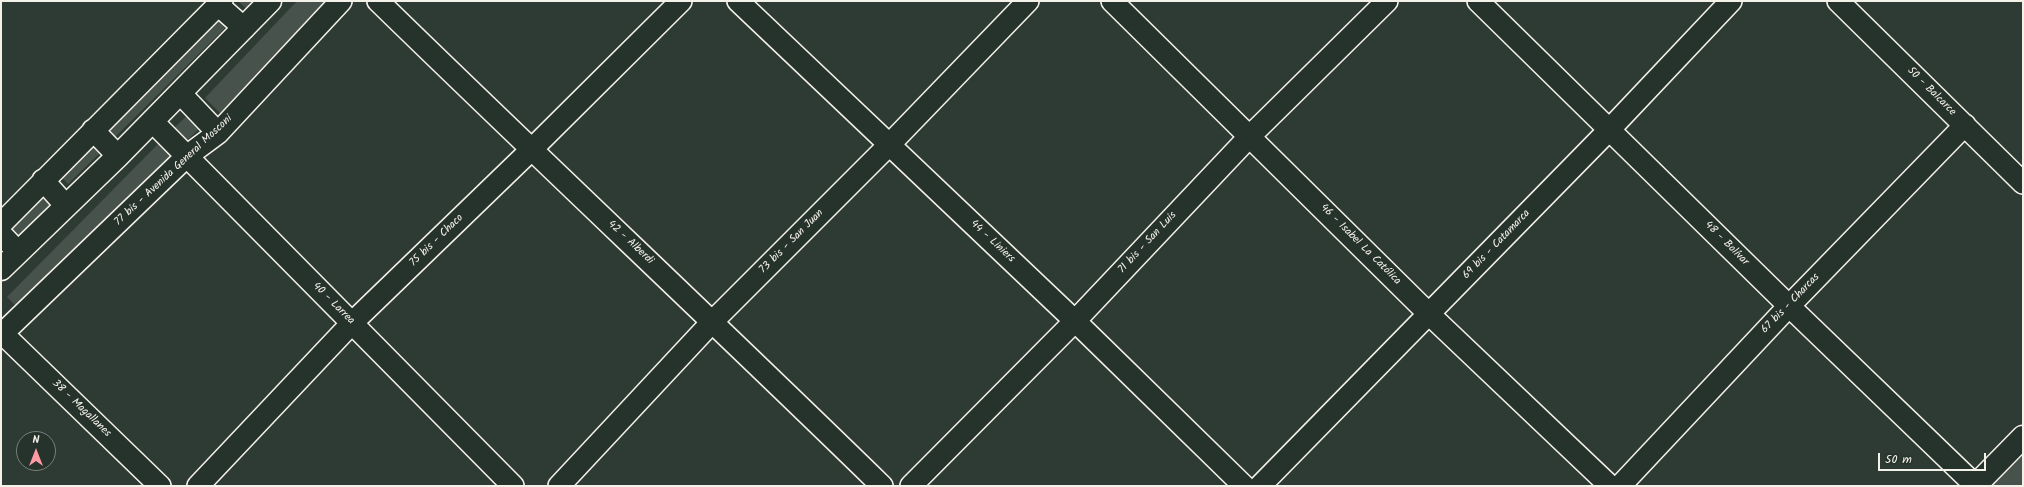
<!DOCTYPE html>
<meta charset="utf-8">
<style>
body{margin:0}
#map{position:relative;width:2024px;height:487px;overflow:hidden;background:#2e3b34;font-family:Kalam,sans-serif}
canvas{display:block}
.frame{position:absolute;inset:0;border:2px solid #f4f1e8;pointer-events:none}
.north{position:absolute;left:16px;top:431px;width:40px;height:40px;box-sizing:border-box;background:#26332d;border:1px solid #787f78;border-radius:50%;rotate:0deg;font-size:11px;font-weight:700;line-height:16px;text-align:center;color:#f4f1e8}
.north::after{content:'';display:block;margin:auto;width:14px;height:18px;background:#ff9aa2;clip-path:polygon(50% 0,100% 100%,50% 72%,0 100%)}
.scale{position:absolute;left:1878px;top:453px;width:108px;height:18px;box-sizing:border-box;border:2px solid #f4f1e8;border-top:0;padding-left:5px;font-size:12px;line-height:14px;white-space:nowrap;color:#f4f1e8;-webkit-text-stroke:3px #26332d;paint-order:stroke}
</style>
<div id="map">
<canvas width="2024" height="487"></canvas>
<div class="frame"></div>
<div class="north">N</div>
<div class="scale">50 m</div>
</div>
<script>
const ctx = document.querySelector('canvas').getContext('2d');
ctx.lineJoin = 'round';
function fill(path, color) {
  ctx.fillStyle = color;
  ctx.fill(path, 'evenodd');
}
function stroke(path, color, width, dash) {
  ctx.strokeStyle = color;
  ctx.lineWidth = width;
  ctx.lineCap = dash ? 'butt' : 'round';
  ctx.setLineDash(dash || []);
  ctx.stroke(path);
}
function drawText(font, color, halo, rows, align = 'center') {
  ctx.font = font + ' Kalam,sans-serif';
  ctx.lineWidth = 3.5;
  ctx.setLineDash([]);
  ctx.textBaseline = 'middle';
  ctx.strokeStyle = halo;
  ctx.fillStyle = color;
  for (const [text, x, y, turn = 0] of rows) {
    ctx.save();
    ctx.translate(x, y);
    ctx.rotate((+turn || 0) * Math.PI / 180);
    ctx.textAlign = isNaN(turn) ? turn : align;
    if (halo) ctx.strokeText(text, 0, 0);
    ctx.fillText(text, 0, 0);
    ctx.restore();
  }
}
fill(new Path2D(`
 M238,1H255L247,9Z
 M297,1H329L221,114L205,98Z
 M217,20L225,28L111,141L103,133Z
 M190,113L202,126L184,143L172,130Z
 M97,140L105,148L68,184L61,176Z
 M162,140L174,152L19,309L7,297Z
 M40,195L50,205L16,241L5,231Z
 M2023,455V486H1992Z`), '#48524c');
const minor = new Path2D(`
 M378,1C545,164 715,323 882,486
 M738,1L1075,321L1244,486
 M1112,1L1429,314L1610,486
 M1478,1L1789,306L1976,486
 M1838,1L2023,183
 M218,5L244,28
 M180,93L218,133
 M153,122L513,486
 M93,130L118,156
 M43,180L66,206
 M1,224L222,1
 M1,234L18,252
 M1,332L160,486
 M1,335L187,156L218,133L341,1
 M198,486L352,323L531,150L681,1
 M559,486L713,321L889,145L1028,1
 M911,486L1075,321L1250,136L1387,1
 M1260,486L1610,129L1731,1
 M1620,486L1789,306L1965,125`);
const major = new Path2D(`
 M1975,486L2023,437`);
const highway = new Path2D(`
 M1,269L118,156L270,1`);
stroke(minor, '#f4f1e8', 24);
stroke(major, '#f4f1e8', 25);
stroke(highway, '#f4f1e8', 25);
stroke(minor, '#26332d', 21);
stroke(major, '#26332d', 22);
stroke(highway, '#26332d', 22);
drawText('11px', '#f4f1e8', '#26332d', [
 ["50 - Balcarce",1931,92,45],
 ["77 bis - Avenida General Mosconi",174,171,-43],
 ["75 bis - Chaco",437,241,-44],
 ["73 bis - San Juan",792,242,-45],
 ["44 - Liniers",992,242,43],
 ["42 - Alberdi",630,243,43],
 ["71 bis - San Luis",1148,243,-47],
 ["48 - Bolívar",1726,244,45],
 ["46 - Isabel La Católica",1360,245,45],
 ["69 bis - Catamarca",1497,245,-46],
 ["40 - Larrea",333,304,45],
 ["67 bis - Charcas",1791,304,-46],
 ["38 - Magallanes",81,409,44]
]);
</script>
